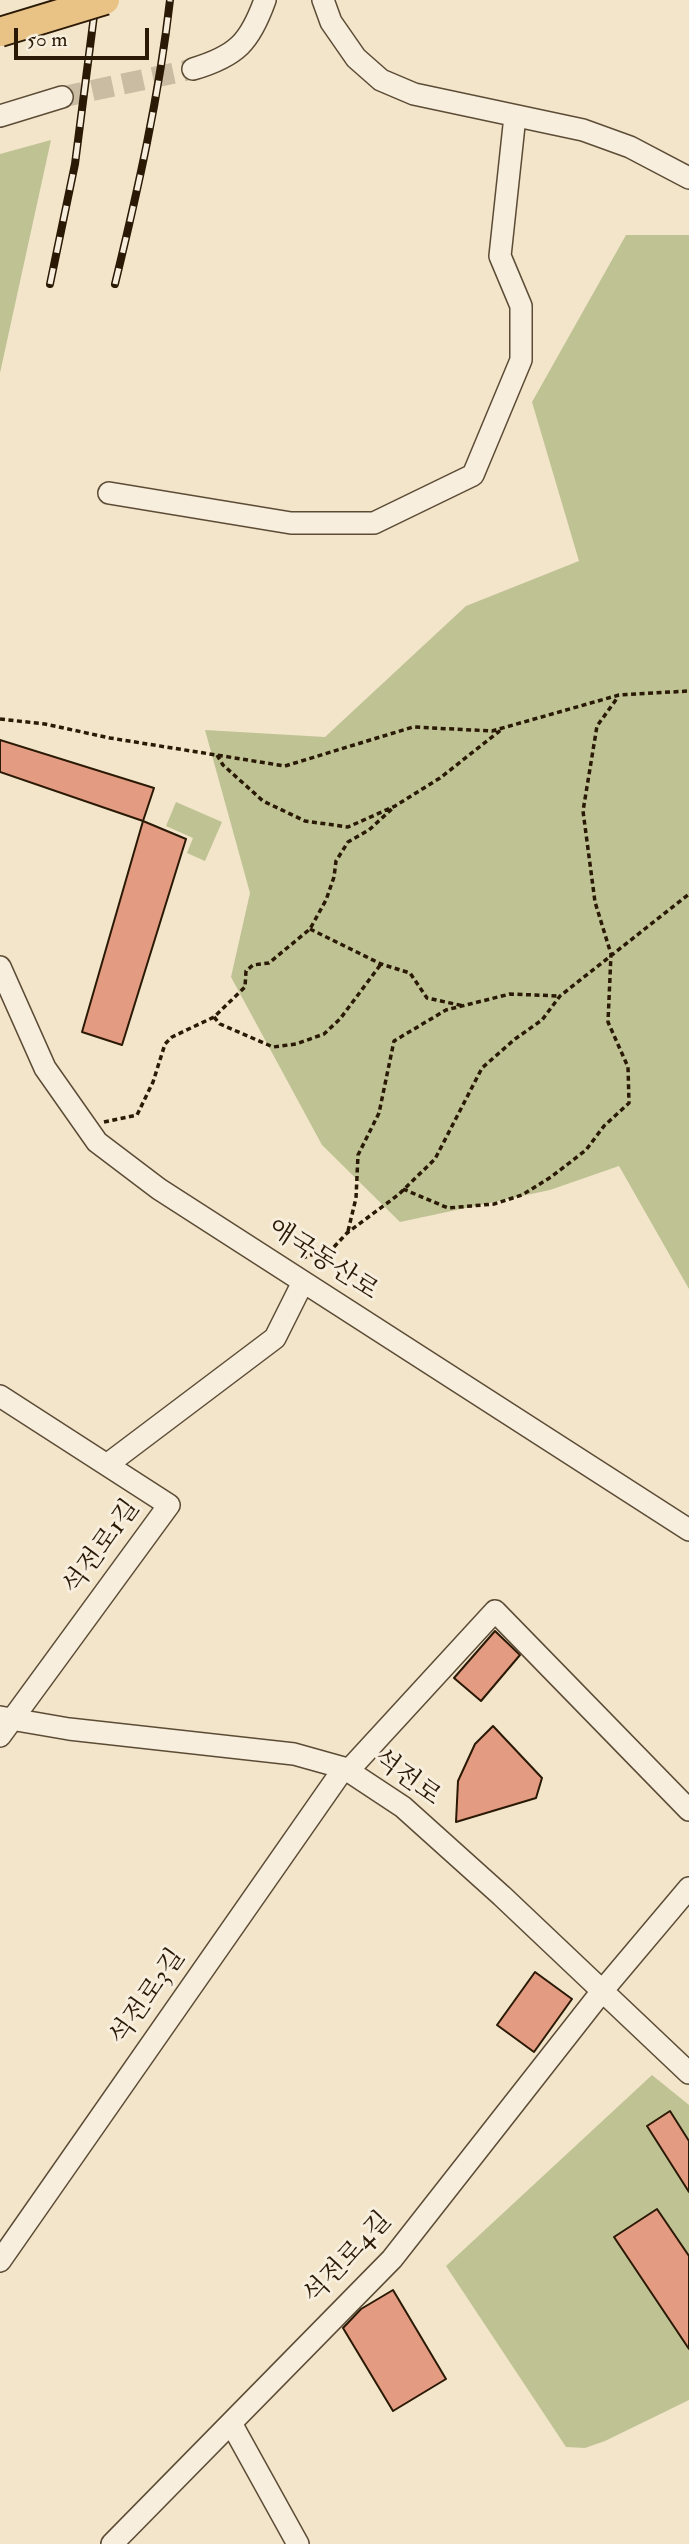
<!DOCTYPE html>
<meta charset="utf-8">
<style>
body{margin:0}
#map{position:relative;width:689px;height:2544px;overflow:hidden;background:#f2e5ca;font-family:"IM FELL Double Pica",serif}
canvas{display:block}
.scale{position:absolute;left:14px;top:28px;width:135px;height:32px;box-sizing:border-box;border:4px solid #2a1905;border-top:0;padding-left:9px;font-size:21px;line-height:24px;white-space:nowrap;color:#2a1905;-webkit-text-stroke:5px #f7eedd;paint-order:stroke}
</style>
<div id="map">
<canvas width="689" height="2544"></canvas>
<div class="scale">50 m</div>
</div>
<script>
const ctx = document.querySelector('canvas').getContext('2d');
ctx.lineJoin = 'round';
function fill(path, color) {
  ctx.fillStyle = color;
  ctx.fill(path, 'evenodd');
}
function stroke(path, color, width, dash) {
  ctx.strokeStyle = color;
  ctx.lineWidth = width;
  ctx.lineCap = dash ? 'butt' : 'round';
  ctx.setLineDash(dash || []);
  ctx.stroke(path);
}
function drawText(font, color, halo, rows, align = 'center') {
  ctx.font = font + ' "IM FELL Double Pica","Noto Serif KR",serif';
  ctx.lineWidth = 6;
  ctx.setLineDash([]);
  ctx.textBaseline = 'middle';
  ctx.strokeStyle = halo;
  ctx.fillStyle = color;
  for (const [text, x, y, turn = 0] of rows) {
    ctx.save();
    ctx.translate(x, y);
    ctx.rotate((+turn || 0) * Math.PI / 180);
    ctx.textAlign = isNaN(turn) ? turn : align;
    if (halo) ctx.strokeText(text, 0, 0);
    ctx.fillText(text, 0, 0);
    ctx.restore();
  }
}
fill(new Path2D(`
 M51,140L0,373V154Z
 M626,235H689V1289L619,1166L550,1190L400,1222L322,1145L231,977L250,893L205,730L325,737L466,606L579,561L532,402Z
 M176,802L222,822L205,861L187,853L193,838L166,826Z
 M652,2075L689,2105V2400L605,2441L585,2448L566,2447L446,2266Z`), '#bfc394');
const building = new Path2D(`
 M0,740L154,788L143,821L0,772Z
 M143,821L186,839L122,1045L82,1032Z
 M495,1631L520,1655L481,1701L454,1678Z
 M493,1726L542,1778L536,1798L456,1822L458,1781L475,1744Z
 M535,1972L572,1999L534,2052L497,2025Z
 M670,2111L689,2141V2192L647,2126Z
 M657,2209L689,2256V2349L614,2237Z
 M393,2290L446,2379L393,2411L343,2328L361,2309Z`);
fill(building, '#e39b82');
stroke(building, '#2a1905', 2);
stroke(new Path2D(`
 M62,97L193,69`), '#cabca3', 21, [21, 10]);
const minor = new Path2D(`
 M323,0L331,22L356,58L381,80L414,94L583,130L630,147L689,178
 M193,69C237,56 250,42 265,0
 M0,116L62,97
 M109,493L291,523H374L473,475L521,360V306L500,256L515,116
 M0,967L45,1068L97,1142L159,1189L689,1530
 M0,1396L169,1505L0,1736
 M108,1464L275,1338L303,1282
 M0,1717L69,1729L294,1754L344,1768L403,1807L502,1896L689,2073
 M348,1771L495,1611L689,1810
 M0,2261L344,1768
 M231,2423L298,2544
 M112,2544L392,2259L603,1990L689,1888`);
stroke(minor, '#5c4c36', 24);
stroke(new Path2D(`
 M0,719L45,724L110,738L285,766L413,727L492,731L619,695L689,691
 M217,755L223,765L263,801L305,821L348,827L395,806L440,778L501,730
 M310,929L381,964L410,973L427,998L464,1006
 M214,1017L220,1024L273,1047L296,1044L324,1034L340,1019L381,964
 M104,1122L137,1115L153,1082L165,1044L172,1037L214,1017L245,987L246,971L253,965L269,963L310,929L326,900L334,877L336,861L348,842L369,830L395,806
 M403,1189L448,1208L494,1204L522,1195L551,1177L586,1150L604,1126L629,1103L628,1067L608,1022L611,954L595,902L583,811L597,726L618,697
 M348,1231L356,1198L358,1155L379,1113L394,1041L446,1010L510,994L559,996
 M302,1258L333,1248L347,1233L398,1195L435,1159L482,1068L515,1039L542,1020L560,996L689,894`), '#2a1905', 3.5, [5, 3.5]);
stroke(minor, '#f7eedd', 21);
const rail = new Path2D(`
 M50,284L75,164L96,0
 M115,284C138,189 159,97 170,0`);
stroke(rail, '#2a1905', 8);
stroke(rail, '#f7eedd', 5, [16]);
const majorBridge = new Path2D(`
 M0,32L105,0`);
stroke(majorBridge, '#2a1905', 32, []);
stroke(majorBridge, '#e9c285', 28);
drawText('26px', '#2a1905', '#f7eedd', [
 ["애국동산로",322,1261,33],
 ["석전로1길",103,1548,-54],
 ["석전로",406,1779,36],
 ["석전로3길",149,1998,-55],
 ["석전로4길",349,2259,-47]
]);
</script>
